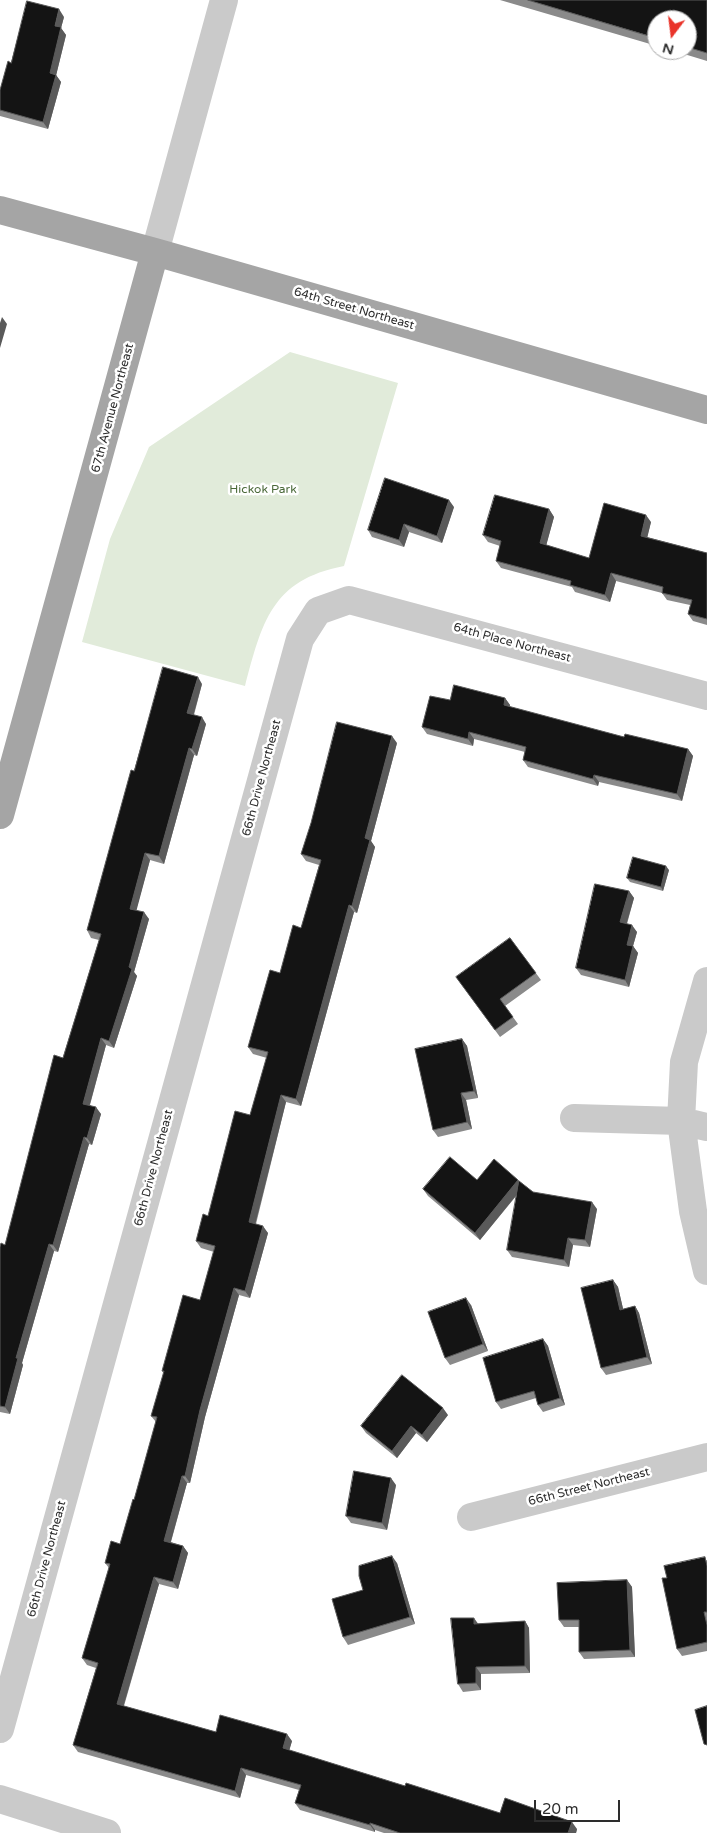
<!DOCTYPE html>
<style>
body{margin:0}
#map{position:relative;width:707px;height:1833px;overflow:hidden;background:#fff;font-family:"Varela Round",sans-serif}
canvas{display:block}
.north{position:absolute;left:647px;top:10px;width:50px;height:50px;box-sizing:border-box;background:#fff;border:1px solid #ababab;border-radius:50%;rotate:195deg;font-size:14px;font-weight:700;line-height:20px;text-align:center;color:#2d2d2d}
.north::after{content:'';display:block;margin:auto;width:18px;height:22px;background:#e9342a;clip-path:polygon(50% 0,100% 100%,50% 72%,0 100%)}
.scale{position:absolute;left:534px;top:1800px;width:86px;height:22px;box-sizing:border-box;border:2px solid #2d2d2d;border-top:0;padding-left:6px;font-size:15px;line-height:18px;white-space:nowrap;color:#2d2d2d;-webkit-text-stroke:4px #fff;paint-order:stroke}
</style>
<div id="map">
<canvas width="707" height="1833"></canvas>
<div class="north">N</div>
<div class="scale">20 m</div>
</div>
<script>
const ctx = document.querySelector('canvas').getContext('2d');
ctx.lineJoin = 'round';
function fill(path, color) {
  ctx.fillStyle = color;
  ctx.fill(path, 'evenodd');
}
function stroke(path, color, width, dash) {
  ctx.strokeStyle = color;
  ctx.lineWidth = width;
  ctx.lineCap = dash ? 'butt' : 'round';
  ctx.setLineDash(dash || []);
  ctx.stroke(path);
}
function drawText(font, color, halo, rows, align = 'center') {
  ctx.font = font + ' "Varela Round",sans-serif';
  ctx.lineWidth = 5;
  ctx.setLineDash([]);
  ctx.textBaseline = 'middle';
  ctx.strokeStyle = halo;
  ctx.fillStyle = color;
  for (const [text, x, y, turn = 0] of rows) {
    ctx.save();
    ctx.translate(x, y);
    ctx.rotate((+turn || 0) * Math.PI / 180);
    ctx.textAlign = isNaN(turn) ? turn : align;
    if (halo) ctx.strokeText(text, 0, 0);
    ctx.fillText(text, 0, 0);
    ctx.restore();
  }
}
fill(new Path2D(`
 M290,352L398,383L344,566C271,580 262,623 245,686L82,642L110,539L149,447Z`), '#e1ebda');
stroke(new Path2D(`
 M155,252L224,0
 M707,981L684,1062L681,1121L693,1211L707,1271
 M574,1118L681,1121L707,1127
 M471,1517L707,1457
 M0,1729L300,639L318,611L349,600L707,696
 M0,1799L107,1833`), '#cacaca', 28);
stroke(new Path2D(`
 M0,210L155,252L707,410
 M0,815L155,252`), '#a5a5a5', 28);
fill(new Path2D(`
 M500,0H707V61L671,50H687V20H657V46Z
 M64,17L61,28L66,35L56,75L61,82L48,129L0,116V90Z
 M454,507L442,543L409,532L404,547L372,537L368,530Z
 M549,509L554,517L546,545L589,558L651,522L647,537L707,553V625L693,621L688,614L690,605L667,600L662,593L616,581L610,602L575,592L572,587L501,568L496,561L500,546L488,542L483,535Z
 M202,684L194,715L206,724L197,756L194,755L164,864L150,860L136,910L149,919L134,972L137,976L114,1048L106,1045L90,1105L101,1114L92,1145L89,1144L58,1252L54,1251L22,1363L23,1365L10,1414L0,1412V1247L5,1245L99,940L91,938L87,930L134,771Z
 M505,698L510,705V707L624,737L688,749L693,756L682,801L599,782L598,786L528,767L523,760L525,752L474,739L473,746L427,734L422,727L450,700Z
 M397,743L371,841L375,847L357,913L354,912L301,1106L286,1102L256,1224L268,1233L250,1298L239,1295L205,1417L190,1483H187L171,1542L183,1546L188,1553L178,1589L159,1584L124,1706L216,1732L292,1741L289,1750L405,1786L500,1813L577,1829L576,1833H384L375,1830V1832L300,1810L295,1803L299,1790L246,1775L240,1798L78,1752L73,1745L96,1668L87,1665L82,1658L109,1568L105,1563L120,1544L134,1500L156,1422L151,1416L164,1374L162,1371L200,1300L214,1252L201,1248L196,1241L208,1216L250,1115L267,1058L253,1054L248,1047L280,973L301,928L319,865L306,861L301,854Z
 M669,870L663,891L630,882L627,878Z
 M629,891L634,898L627,924L637,932L633,946L638,953L629,987L581,975L576,968Z
 M510,938L541,980L505,1006L518,1024L500,1037L456,977Z
 M462,1039L467,1046L478,1098L466,1100L472,1129L438,1137L433,1130Z
 M477,1180H518L533,1192L597,1209L590,1247L573,1245L569,1267L512,1257L507,1250L517,1195L480,1240L428,1196L423,1189Z
 M613,1280L618,1287L623,1309L635,1306L639,1313L652,1364L606,1375L601,1368Z
 M471,1305L488,1351L450,1365L445,1358Z
 M543,1339L548,1346L565,1405L543,1412L538,1405L536,1398L501,1409L496,1402Z
 M448,1415L427,1442L416,1433L397,1458L366,1433L361,1426Z
 M396,1485L387,1530L351,1523L346,1516Z
 M707,1560V1651L682,1656L677,1649L667,1578Z
 M397,1563L415,1624L348,1645L343,1637Z
 M627,1580L632,1587L635,1657L584,1659L579,1652V1627H564L559,1620Z
 M525,1621L529,1628L530,1673L481,1674V1690L463,1692L458,1684L478,1624Z`), '#8a8a8a');
fill(new Path2D(`
 M59,9L64,17L61,28L66,35L55,80L50,73L55,26Z
 M56,75L61,82L48,129L43,122Z
 M2,317L7,324L0,348V323Z
 M449,500L454,507L442,543L437,536Z
 M549,509L554,517L545,550L540,543Z
 M646,515L651,522L646,543L641,536Z
 M404,524L409,532L404,547L399,540Z
 M611,573L616,581L610,602L605,595Z
 M198,677L202,684L192,720L187,713Z
 M505,698L510,705L509,712L504,705Z
 M202,717L206,724L197,756L192,749Z
 M469,732L474,739L473,746L468,739Z
 M392,736L397,743L371,841L375,847L357,913L352,906L365,838Z
 M189,748L194,755L164,864L159,856Z
 M688,749L693,756L682,801L677,794Z
 M594,775L599,782L598,786L593,779Z
 M145,853L150,860L135,916L130,909Z
 M666,866L669,870L663,891L661,887Z
 M629,891L634,898L625,929L620,922Z
 M349,905L354,912L301,1106L296,1099Z
 M144,912L149,919L134,972L137,976L114,1048L109,1041Z
 M632,925L637,932L633,946L638,953L629,987L625,980L627,945Z
 M101,1038L106,1045L88,1111L83,1104Z
 M462,1039L467,1046L478,1098L474,1091Z
 M461,1093L466,1100L472,1129L467,1122Z
 M281,1095L286,1102L254,1229L249,1222Z
 M96,1107L101,1114L92,1145L87,1138Z
 M84,1137L89,1144L58,1252L53,1245Z
 M518,1180L523,1187L480,1240L475,1233Z
 M592,1202L597,1209L590,1247L585,1240Z
 M263,1226L268,1233L250,1298L245,1291Z
 M568,1238L573,1245L569,1267L564,1260Z
 M49,1244L54,1251L22,1363L23,1365L10,1414L5,1407L16,1358Z
 M613,1280L618,1287L625,1317L620,1310Z
 M234,1288L239,1295L205,1417L190,1483L185,1476L200,1410Z
 M466,1298L471,1305L488,1351L483,1344Z
 M635,1306L639,1313L652,1364L647,1357Z
 M543,1339L548,1346L565,1405L560,1398Z
 M443,1408L448,1415L427,1442L422,1435Z
 M411,1426L416,1433L397,1458L392,1451Z
 M182,1476L187,1483L169,1548L164,1541Z
 M391,1478L396,1485L387,1530L382,1523Z
 M183,1546L188,1553L178,1589L173,1582Z
 M392,1556L397,1563L415,1624L410,1617Z
 M154,1577L159,1584L122,1711L117,1704Z
 M627,1580L632,1587L635,1657L630,1650Z
 M474,1618L479,1625L474,1624Z
 M525,1621L529,1628L530,1673L525,1666Z
 M476,1667L481,1674V1690L476,1683Z
 M287,1734L292,1741L288,1755L283,1748Z
 M241,1768L246,1775L240,1798L235,1791Z
 M572,1822L577,1829L576,1833H568Z
 M370,1823L375,1830V1832L370,1825Z`), '#5a5a5a');
const building = new Path2D(`
 M528,0H707V53L687,47V20H657V38Z
 M27,1L59,9L55,26L61,27L50,73L56,75L43,122L0,110V90L8,61L11,63Z
 M385,478L449,500L437,536L404,524L399,540L368,530Z
 M495,495L549,509L540,543L589,558L604,503L646,515L641,536L707,553V619L688,614L692,600L662,593L663,587L611,573L605,595L570,585L571,581L496,561L501,541L483,535Z
 M163,667L198,677L187,713L202,717L192,749L189,748L159,856L145,853L130,909L144,912L129,967L132,969L109,1041L101,1038L83,1104L96,1107L87,1138L84,1137L53,1245L49,1244L16,1358H18L5,1407L0,1406V1247L1,1243L5,1245L54,1055L63,1058L101,934L87,930L131,770L134,771Z
 M454,685L505,698L504,705L624,737L625,734L688,749L677,794L594,775L593,779L523,760L526,747L469,732L468,739L422,727L430,696L450,700Z
 M337,722L392,736L365,838L370,840L352,906L349,905L296,1099L281,1095L249,1222L263,1226L245,1291L234,1288L200,1410L185,1476H182L164,1541L183,1546L173,1582L154,1577L117,1704L216,1732L220,1715L287,1734L283,1748L405,1786L406,1783L500,1813L505,1798L572,1822L568,1833H400L370,1823V1825L295,1803L301,1785L241,1768L235,1791L73,1745L98,1663L82,1658L110,1564L105,1563L111,1541L120,1544L133,1499L134,1500L157,1417L151,1416L164,1371H162L183,1295L200,1300L215,1246L196,1241L203,1214L208,1216L235,1111L250,1115L268,1052L248,1047L270,970L280,973L293,925L301,928L321,860L301,854L311,823Z
 M633,857L666,866L661,887L627,878Z
 M595,884L629,891L620,922L632,925L627,945L633,946L625,980L576,968Z
 M510,938L536,973L500,999L513,1017L495,1030L456,977Z
 M462,1039L474,1091L461,1093L467,1122L433,1130L415,1049Z
 M450,1157L477,1180L494,1159L518,1180L475,1233L423,1189Z
 M519,1181L533,1192L592,1202L585,1240L568,1238L564,1260L507,1250Z
 M613,1280L620,1310L635,1306L647,1357L601,1368L581,1288Z
 M466,1298L483,1344L445,1358L428,1312Z
 M543,1339L560,1398L538,1405L534,1391L496,1402L483,1358Z
 M402,1375L443,1408L422,1435L411,1426L392,1451L361,1426Z
 M354,1471L391,1478L382,1523L346,1516Z
 M392,1556L410,1617L343,1637L332,1599L363,1590L359,1576V1566Z
 M705,1557L707,1566V1612H704L707,1625V1642L677,1649L662,1578H667L664,1566Z
 M627,1580L630,1650L579,1652V1620H559L557,1583Z
 M451,1618H474V1624L525,1621V1666L476,1667V1683L458,1684Z
 M707,1706V1745L704,1744L695,1710Z`);
fill(building, '#141414');
stroke(building, '#5a5a5a', 1);
drawText('12px', '#2d2d2d', '#fff', [
 ["64th Street Northeast",354,309,16],
 ["67th Avenue Northeast",113,408,-75],
 ["64th Place Northeast",512,643,15],
 ["66th Drive Northeast",262,778,-75],
 ["66th Drive Northeast",154,1168,-75],
 ["66th Street Northeast",589,1487,-14],
 ["66th Drive Northeast",47,1559,-75]
]);
drawText('12px', '#4a6939', '#fff', [
 ["Hickok Park",263,490]
]);
</script>
